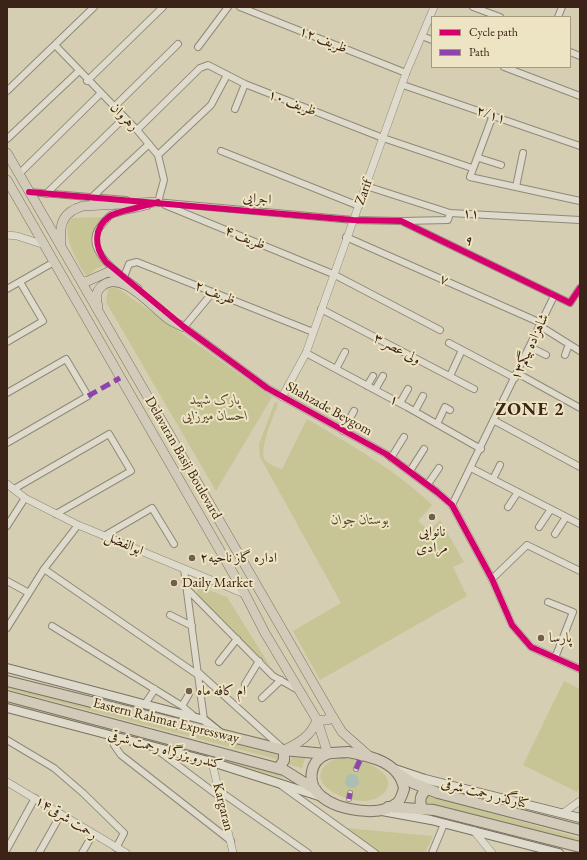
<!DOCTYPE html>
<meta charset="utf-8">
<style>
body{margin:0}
#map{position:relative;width:587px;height:860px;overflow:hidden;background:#d5ceb2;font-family:"EB Garamond",serif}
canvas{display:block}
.frame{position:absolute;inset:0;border:8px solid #3b2317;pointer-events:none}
.legend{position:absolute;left:431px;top:16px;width:140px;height:52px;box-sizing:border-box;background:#ede4c3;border:1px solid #a6977e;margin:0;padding:5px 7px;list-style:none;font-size:12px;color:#3b2317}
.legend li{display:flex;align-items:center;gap:8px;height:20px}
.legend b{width:20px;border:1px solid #a6977e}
</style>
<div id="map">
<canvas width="587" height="860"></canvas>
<div class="frame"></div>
<ul class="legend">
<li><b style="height:5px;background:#d6006c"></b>Cycle path</li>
<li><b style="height:5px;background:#8e44ad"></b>Path</li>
</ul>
</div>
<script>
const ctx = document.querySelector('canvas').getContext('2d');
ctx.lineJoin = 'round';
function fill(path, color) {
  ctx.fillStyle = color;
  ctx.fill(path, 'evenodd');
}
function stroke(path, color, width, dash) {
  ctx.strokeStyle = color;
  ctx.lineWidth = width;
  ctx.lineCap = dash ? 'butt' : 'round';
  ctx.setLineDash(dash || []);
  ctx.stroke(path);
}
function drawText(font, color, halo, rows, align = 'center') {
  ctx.font = font + ' "EB Garamond",Amiri,serif';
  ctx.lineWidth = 4;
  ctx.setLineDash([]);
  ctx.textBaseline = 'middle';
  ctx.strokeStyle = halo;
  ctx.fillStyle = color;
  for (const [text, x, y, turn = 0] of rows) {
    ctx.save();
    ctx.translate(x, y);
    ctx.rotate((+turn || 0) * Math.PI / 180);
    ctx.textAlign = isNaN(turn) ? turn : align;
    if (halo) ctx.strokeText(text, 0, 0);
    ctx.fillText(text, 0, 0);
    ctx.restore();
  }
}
fill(new Path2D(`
 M103,217C88,237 91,246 104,266L97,268L87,277C79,265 58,230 72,218Z
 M116,287L272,397L216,491L106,302L108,289Z
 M275,402L278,404C274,415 258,451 265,460C269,464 277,468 282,469L307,419C351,445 396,470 432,505L418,521L429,531L440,520L464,562L453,567L467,596L320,680L293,631L341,603L260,457L259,444Z
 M198,586L227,597L270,666L245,644L199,596L197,593Z
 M564,681L580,689V786L577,792L523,765Z
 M7,685L281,756L280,760L7,689Z
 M7,702L282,775L283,778L7,704Z
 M291,757L305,758L302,768L287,764L291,760Z
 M339,758C355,759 369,761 382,772C398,786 380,801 364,801C353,801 339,797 330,790C312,778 322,762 339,758Z
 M426,795L580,838V844L425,802Z
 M345,828L433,836L425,853H380Z`), '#c7c496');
fill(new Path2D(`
 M345 781a7 7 0 1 1 14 0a7 7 0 1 1-14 0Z`), '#acbdb2');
const pedestrian = new Path2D(`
 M356,769L360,760
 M349,799L350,793`);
const minor = new Path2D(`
 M240,7L406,73
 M473,7L500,17
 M558,17L562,7
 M422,36L432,40
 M55,45L137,130L158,155L164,180L158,202
 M198,47L228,7
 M570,52L580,56
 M504,67L580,96
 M87,81L163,7
 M403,85L580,146
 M7,91L94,7
 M114,107L178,44
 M235,109L245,84
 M493,115L470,177L580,201
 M137,130L200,68L208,65L245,84L383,138L472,168
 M7,139L79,71
 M221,151L359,206
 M158,155L211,105L227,75
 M479,158L501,165
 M19,174L100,94
 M366,186L450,213L580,220
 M516,187L523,153
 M29,192L126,200
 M46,194L124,118
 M91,198L149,144
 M155,202L353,220L401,221L570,303L580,288
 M165,205L333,274L440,330
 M402,221L448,220L450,213
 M346,237L541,323
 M124,277L129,264L137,262L313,332
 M138,288C122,276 82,250 100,227C103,223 107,218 111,215C121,210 136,209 147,206
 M7,289L54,262
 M321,309L474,389
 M182,325L184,327L213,292
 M540,326L580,351
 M7,342L43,321L20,282
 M449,343L515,378
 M530,347L546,355
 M306,353L407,407L481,449
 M565,355L569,344
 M336,369L345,352
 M517,373L580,408
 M450,376L462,350
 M367,386L373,376
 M375,390L383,376
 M7,393L66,359L88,396L7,443
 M400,403L408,389
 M415,411L423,396
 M495,421L580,467
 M437,424L445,407L450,410
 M343,431L354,411
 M391,458L404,437
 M471,468L580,524
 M410,471L424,449
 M493,479L500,465
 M428,484L439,468
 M14,489L109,434L131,471L56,514
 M452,505L554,296
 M508,507L518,492
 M7,526L25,498
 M539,527L551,509
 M555,534L566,517
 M104,536L152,508L174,544
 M44,569L198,675
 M184,569L204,720
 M492,579L527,545L580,571
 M7,581L29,593
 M187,589L273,676L298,690
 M548,602L573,612L555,658
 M170,615L192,626
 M52,626L182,706L195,717
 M7,628L44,569L78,525
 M219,662L237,639
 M198,672L281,747
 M245,684L259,661
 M262,698L281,680
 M145,704L155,689
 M182,706L189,694
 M110,735L114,745L121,755L231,841
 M7,740L54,768L83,793L124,833L116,848
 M156,749L220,797
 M282,786L375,853
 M218,790L308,853
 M7,849L35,798
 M39,853L61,814
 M82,853L93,834
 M432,853L444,824`);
const tertiary = new Path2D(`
 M7,235L17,236L45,245
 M184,327L267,388L386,454L437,492L452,505L492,579L512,625L531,647L580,669
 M282,397L306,353L406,73L434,7
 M7,484L25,498L78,525L245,594
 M212,762L233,853
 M7,782L126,853
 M563,813L580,801
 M474,831L492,853`);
const secondary = new Path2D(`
 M7,668L204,720L220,733
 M7,708L212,762L322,797
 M395,769L425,779L580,818
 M382,811L431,820L559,853`);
const primary = new Path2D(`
 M7,153L331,714L342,732L368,755
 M7,180L245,594L265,633L317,720L328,754
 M61,243C59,223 63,212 83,206L158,202
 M82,281H88L108,272L124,277
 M98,307C96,300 95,292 101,287C121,267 154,310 170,320C174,323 180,325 184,327
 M284,750C299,743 311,736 317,720H328L331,714`);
const trunk = new Path2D(`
 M7,681L284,750L326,754
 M7,696L284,770L316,790
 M348,752C370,756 400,762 404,789C402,794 401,800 397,803C380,818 337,810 321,796C307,785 308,761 327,754C333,752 341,753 348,752Z
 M279,768L284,760V750
 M397,773L413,783L438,793L580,830
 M388,807L434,810L580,847
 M422,809C419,800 420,794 428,789`);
stroke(pedestrian, '#908978', 6);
stroke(minor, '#908978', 8);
stroke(tertiary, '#908978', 8);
stroke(secondary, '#7a7263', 10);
stroke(primary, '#7a7263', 10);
stroke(trunk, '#7a7263', 12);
stroke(pedestrian, '#dedacc', 4.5);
stroke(minor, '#dedacc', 6);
stroke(tertiary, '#dedacc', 7);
stroke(secondary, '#dedacc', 8);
stroke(primary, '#d2cbb9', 9);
stroke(trunk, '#d2cbb9', 10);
stroke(new Path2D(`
 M88,396L120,378
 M356,769L360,760
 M349,799L350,793`), '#8e44ad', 5, [10, 5]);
stroke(new Path2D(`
 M29,192L353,220L401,221L570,303L580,288
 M158,202C147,206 118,211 110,216C93,228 94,247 106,262L184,327L267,388L386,454L437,492L452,505L492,579L512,625L531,647L580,669`), '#d6006c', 6);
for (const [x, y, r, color] of [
 [432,517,4,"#715f4d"],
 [192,558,4,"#715f4d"],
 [174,583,4,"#715f4d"],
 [541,638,4,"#715f4d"],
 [189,691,4,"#715f4d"]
]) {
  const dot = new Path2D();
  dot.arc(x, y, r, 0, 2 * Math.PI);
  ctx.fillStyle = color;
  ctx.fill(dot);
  stroke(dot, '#ede4c3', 1.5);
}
drawText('14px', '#3b2317', '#ede4c3', [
 ["ظریف ۱۲",323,40,22],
 ["ظریف ۱۰",292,103,21],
 ["۲/۱۱",491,115,19],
 ["رهروان",124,117,45],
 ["Zarif",364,192,-70],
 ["اجرایی",257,199,5],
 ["۱۱",471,214,3],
 ["ظریف ۴",245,238,22],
 ["۹",469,241,26],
 ["۷",444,280,24],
 ["ظریف ۲",215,293,22],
 ["شاهزاده بیگم۱۳",530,347,-65],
 ["ولی عصر ۳",397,349,28],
 ["۱",394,400,28],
 ["Shahzade Beygom",329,409,29],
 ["Delavaran Basij Boulevard",183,458,60],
 ["ابوالفضل",124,544,23],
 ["Eastern Rahmat Expressway",166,721,14],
 ["کندرو بزرگراه رحمت شرقی",165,750,15],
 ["کنارگذر رحمت شرقی",485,794,14],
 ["Kargaran",223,807,76],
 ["۱۴رحمت شرقی",66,818,32]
]);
drawText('italic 14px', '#5b4931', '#ede4c3', [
 ["پارک شهید",215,400],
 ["احسان میرزایی",215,416],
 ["بوستان جوان",360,520]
]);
drawText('14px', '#3b2317', '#ede4c3', [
 ["نانوایی",432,532,"center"],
 ["مرادی",432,548,"center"],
 ["اداره گاز ناحیه۲",200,558],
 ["Daily Market",182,583],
 ["پارسا",549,638],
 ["ام کافه ماه",197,691]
], 'left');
ctx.letterSpacing = '1px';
drawText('bold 18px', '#3b2317', '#ede4c3', [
 ["ZONE 2",530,410]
]);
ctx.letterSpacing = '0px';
</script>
